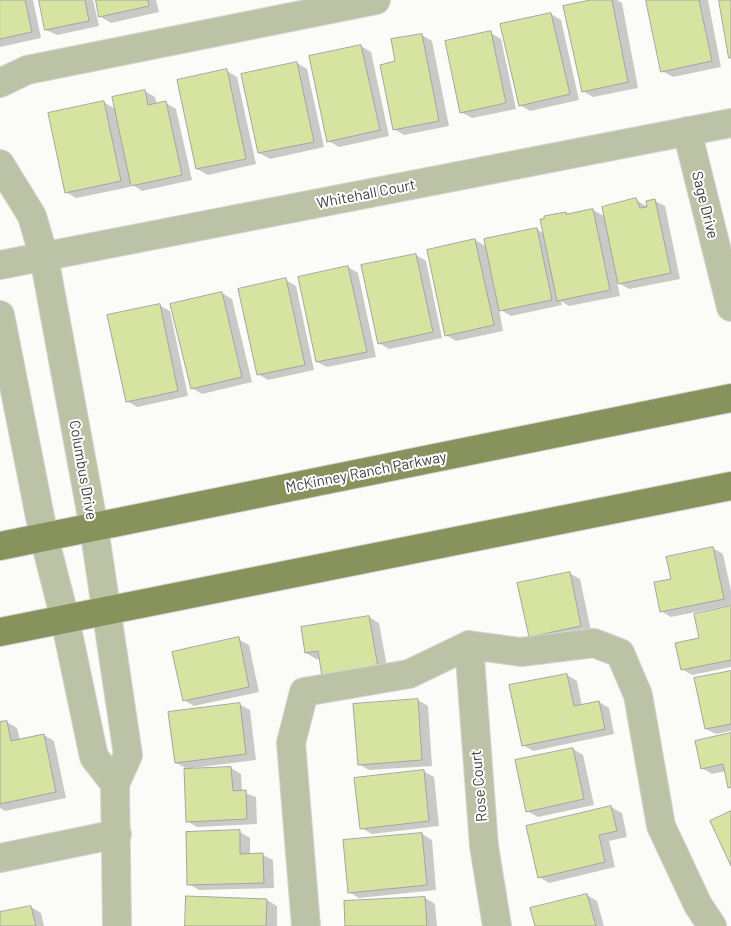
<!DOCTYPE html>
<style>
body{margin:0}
canvas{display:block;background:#fbfbf8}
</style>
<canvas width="731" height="926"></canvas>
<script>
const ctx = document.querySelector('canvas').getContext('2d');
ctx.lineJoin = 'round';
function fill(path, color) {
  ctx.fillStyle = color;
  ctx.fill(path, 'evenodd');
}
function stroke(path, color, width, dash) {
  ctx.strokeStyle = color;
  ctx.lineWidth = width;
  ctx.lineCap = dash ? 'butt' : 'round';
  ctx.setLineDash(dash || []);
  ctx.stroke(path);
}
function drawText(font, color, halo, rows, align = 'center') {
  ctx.font = font + ' Barlow,sans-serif';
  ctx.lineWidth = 4;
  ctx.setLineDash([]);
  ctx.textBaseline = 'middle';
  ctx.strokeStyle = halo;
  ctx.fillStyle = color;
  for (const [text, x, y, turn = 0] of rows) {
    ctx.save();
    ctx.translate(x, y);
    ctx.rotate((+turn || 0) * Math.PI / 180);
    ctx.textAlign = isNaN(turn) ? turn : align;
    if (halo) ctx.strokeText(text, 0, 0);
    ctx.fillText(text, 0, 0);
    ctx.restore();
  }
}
fill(new Path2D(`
 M0,0H33L41,38L0,47Z
 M40,0H93L99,26L57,35L46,30Z
 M97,0H156L159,12L111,23L101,17Z
 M597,0H617L622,3L638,88L593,97L583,91Z
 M648,0H708L721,67L673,77L662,71Z
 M551,14L561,20L579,100L530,111L520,105Z
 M491,33L501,39L516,109L472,118L461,112Z
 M422,35L432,41L449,126L404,135L394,129Z
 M361,46L371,52L389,136L339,147L329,141Z
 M297,63L307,69L324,147L270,159L259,153Z
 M227,71L237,77L256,164L208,175L197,169Z
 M145,91L155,97L157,105L166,103L176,109L192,180L142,191L130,183V187L76,198L66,192L103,102L116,109Z
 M636,200L648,207L655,201L665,206L680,279L629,289L617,282L620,296L569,306L561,301L562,305L511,316L499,309L503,331L456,341L446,335L475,240L487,247L537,229L544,234L565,213L569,215L593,210L606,217Z
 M416,255L426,261L442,338L389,349L379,343Z
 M348,267L358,273L376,357L327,367L317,362Z
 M286,280L296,286L314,370L268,380L258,374Z
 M222,293L232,299L252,382L202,394L192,388Z
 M159,305L170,311L188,396L137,407L127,401Z
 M713,548L723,554L731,591V605L671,617L661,611L672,580Z
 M569,573L580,579L591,631L540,642L530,636Z
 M731,608V667L692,675L682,669Z
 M369,617L379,623L388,672L316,659L306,653L302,628Z
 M238,639L249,645L259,692L194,706L184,700Z
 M731,672V731L716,734L706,729Z
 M567,675L577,681L582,706L599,702L609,708L614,734L533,751L523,745Z
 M418,700L428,706L432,766L369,770L359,764Z
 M239,704L250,710L256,760L192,768V770L231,768L241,774L242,792L256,797L257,824L197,827L187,821L189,770L176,763Z
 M7,722L17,728L20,740L44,735L54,741L66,798L5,811L0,808V724Z
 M731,734V788L726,771L712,774L702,768Z
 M573,749L583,755L594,805L538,817L527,811Z
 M423,771L434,777L439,826L372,834L361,828Z
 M611,807L622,813L627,837L609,841L615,867L549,883L539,877Z
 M240,832L250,838V855H263L273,860L274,888L199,890L189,884Z
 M422,834L432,840L436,890L359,898L349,892Z
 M587,895L597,901L604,926H536Z
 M188,898L267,900L277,906V926H187Z
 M425,898L435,904L437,926H346Z
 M31,907L41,913L44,926H0V914Z`), '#0003');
const building = new Path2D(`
 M0,0H25L32,32L0,39Z
 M39,0H85L89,21L45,30Z
 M96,0H148L149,6L99,17Z
 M591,0H612L628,82L582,92L563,6Z
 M646,0H699L712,61L661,72Z
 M719,0H731V58H729Z
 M551,13L570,94L519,106L500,24Z
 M491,31L506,103L460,113L445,41Z
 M422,34L439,121L393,130L380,65L395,61L391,39Z
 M361,45L380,130L327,142L309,56Z
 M297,62L314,142L258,153L241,74Z
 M227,69L246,159L196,169L177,80Z
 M145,90L148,105L166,101L182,175L131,186L112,97Z
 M104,101L121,181L65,193L48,113Z
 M636,198L640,208L647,207L646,201L655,199L671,273L618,284L602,207Z
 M593,209L610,290L557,301L540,219H544V216L566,212V214Z
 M537,228L552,300L499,311L484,239Z
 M475,239L494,325L445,336L427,250Z
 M416,254L433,332L378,344L361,265Z
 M348,266L367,352L316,362L298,277Z
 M286,278L305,365L257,375L238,289Z
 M222,292L242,377L191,389L170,304Z
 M160,304L178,391L126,402L107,315Z
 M713,547L724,599L660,612L654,582L671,579L666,557Z
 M570,572L581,626L529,637L517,583Z
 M731,606V660L681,670L675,643L699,638L694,614Z
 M369,616L378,667L322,676L318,651L305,653L301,627Z
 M239,637L249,687L183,701L172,652Z
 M731,671V724L705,729L694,678Z
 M567,674L574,706L599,701L605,729L522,746L509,685Z
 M418,699L422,760L358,765L353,704Z
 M240,703L246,754L175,763L168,712Z
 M7,721L11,741L44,734L56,792L0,804V722Z
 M731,733V787L728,788L723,764L701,769L695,741Z
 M573,748L584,799L526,812L515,760Z
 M231,767L233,791L246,790L247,819L186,822L184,769Z
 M424,770L429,821L360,829L354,778Z
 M611,806L617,831L599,835L605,862L538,878L526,826Z
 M731,811V866L710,821Z
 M240,830V854L263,853L264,883L187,885L186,832Z
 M422,833L427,885L348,893L343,840Z
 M587,894L596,926H535L530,908Z
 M186,896L267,899L266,926H185Z
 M425,897L427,926H345L344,901Z
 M31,906L36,926H0V912Z`);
fill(building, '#d7e3a1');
stroke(building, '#a4a5a2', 1);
const minor = new Path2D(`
 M0,83L27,70L376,0
 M687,131L731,307
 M0,164L32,216L44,257L94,528L128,755L115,784L117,926
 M0,265L731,123
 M0,315L44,537L65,619L94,757L115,784
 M469,645L484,846L497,926
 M0,858L117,834
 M306,926L291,743L304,692L409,674L469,645L521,652L594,643L620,653L638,695L661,826L698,905L712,926`);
const major = new Path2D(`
 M0,546L731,398
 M0,632L731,486`);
stroke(minor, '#d5d5d2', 30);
stroke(major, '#d5d5d2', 30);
stroke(minor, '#bcc2a6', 28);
stroke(major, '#88925d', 28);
drawText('15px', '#3c3c3b', '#fff', [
 ["Whitehall Court",366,194,-11],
 ["Sage Drive",705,205,76],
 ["Columbus Drive",83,470,80],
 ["McKinney Ranch Parkway",366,472,-11],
 ["Rose Court",479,786,-95]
]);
</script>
